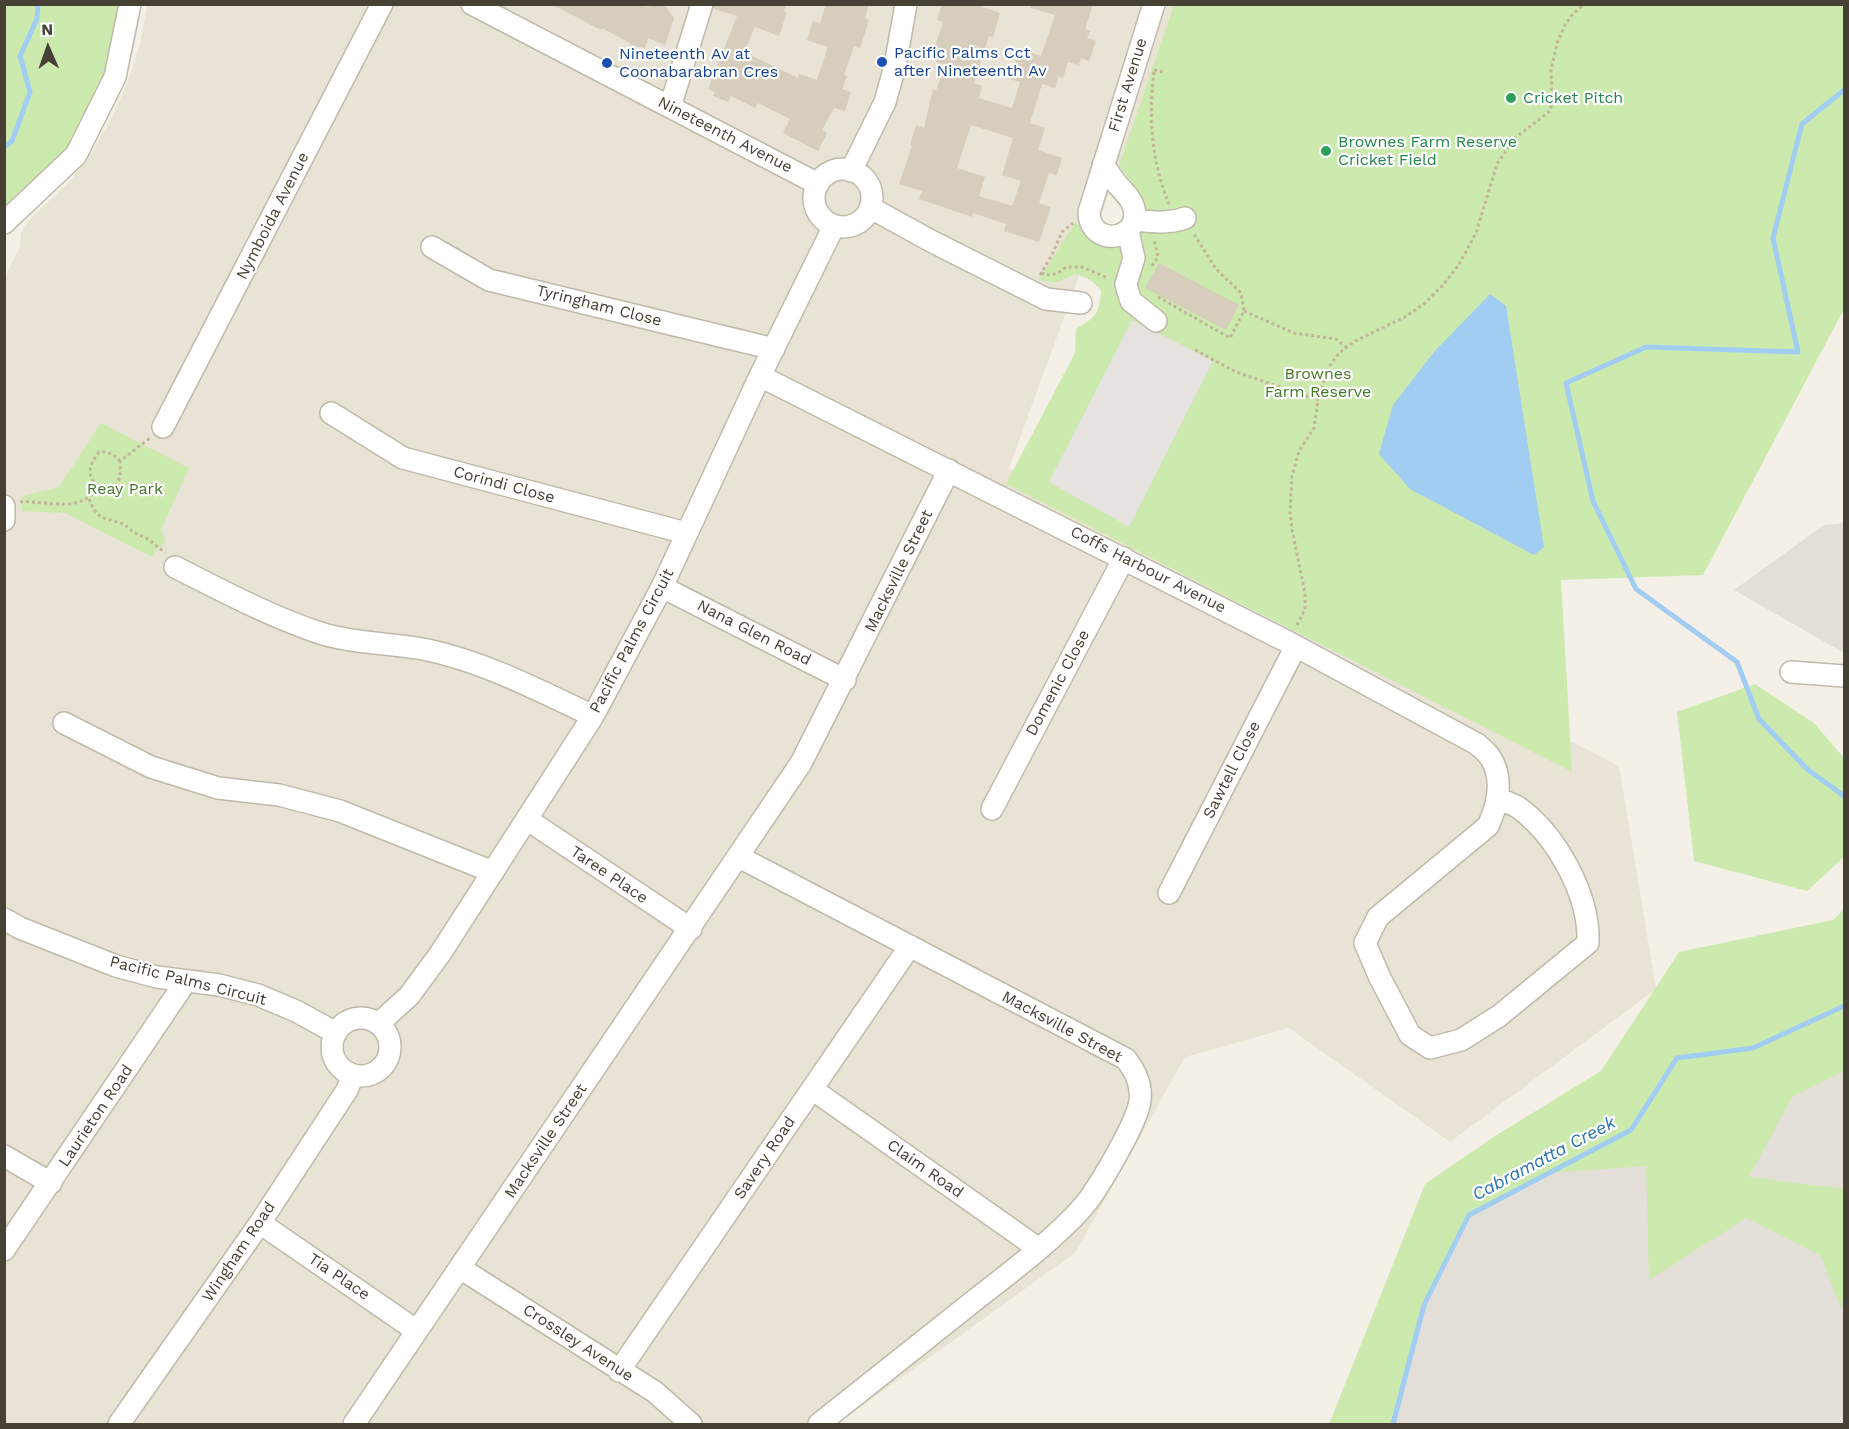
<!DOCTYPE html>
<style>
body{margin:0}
#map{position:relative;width:1849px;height:1429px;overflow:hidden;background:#f4f0e7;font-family:"Work Sans",sans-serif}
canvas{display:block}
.frame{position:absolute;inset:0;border:6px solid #474135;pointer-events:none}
.north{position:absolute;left:18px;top:18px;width:60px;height:60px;-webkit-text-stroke:4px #fff;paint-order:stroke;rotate:358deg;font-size:16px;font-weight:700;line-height:24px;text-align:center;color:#474135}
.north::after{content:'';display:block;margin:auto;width:21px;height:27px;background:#474135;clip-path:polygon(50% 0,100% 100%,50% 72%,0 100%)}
</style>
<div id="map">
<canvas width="1849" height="1429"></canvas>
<div class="frame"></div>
<div class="north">N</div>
</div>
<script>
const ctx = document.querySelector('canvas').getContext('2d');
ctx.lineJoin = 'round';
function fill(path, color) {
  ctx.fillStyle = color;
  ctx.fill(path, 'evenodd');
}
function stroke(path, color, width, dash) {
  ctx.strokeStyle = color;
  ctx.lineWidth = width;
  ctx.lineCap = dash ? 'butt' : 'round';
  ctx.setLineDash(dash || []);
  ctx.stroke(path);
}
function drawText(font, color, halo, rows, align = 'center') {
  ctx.font = font + ' "Work Sans",sans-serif';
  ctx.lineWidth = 4.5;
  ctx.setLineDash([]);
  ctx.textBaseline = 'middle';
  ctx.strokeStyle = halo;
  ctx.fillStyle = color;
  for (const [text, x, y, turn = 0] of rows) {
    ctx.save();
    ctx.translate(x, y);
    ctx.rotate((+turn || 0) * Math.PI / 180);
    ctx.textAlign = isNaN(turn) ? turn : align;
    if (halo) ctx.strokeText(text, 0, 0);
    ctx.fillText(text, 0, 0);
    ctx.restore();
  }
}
fill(new Path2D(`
 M147,5H1178L1009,468L1167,533L1619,766L1656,989L1450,1142L1289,1028L1185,1057L1075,1253L837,1424H5V277L20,247L21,233L30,219L72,179L95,147L114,113L129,78L141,41Z`), '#e8e3d4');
fill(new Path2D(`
 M1844,523V653L1734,590L1824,525Z
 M1844,1006V1424H1393L1424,1305L1469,1215L1550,1173Z`), '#e3dfd8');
fill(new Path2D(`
 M5,5H135L85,140L5,217Z
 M1174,5H1844V309L1703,575L1561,580L1572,772L1006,484L1075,353L1076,329C1095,318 1100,313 1101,290L1089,279L1075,274L1055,283L1039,280L1076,221L1085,234L1100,244L1139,236L1147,216L1140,194L1119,166Z
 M101,423L189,468L161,530L166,542L155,551L152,557L65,513L22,511V496L59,487Z
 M1755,684L1814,723L1844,758V857L1807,891L1694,861L1677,712Z
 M1844,909V1071L1792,1097L1749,1177L1844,1189V1294L1841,1309L1821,1256L1746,1218L1649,1280L1646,1166L1550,1173L1469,1215L1424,1305L1393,1424H1329L1425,1184L1495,1136L1601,1071L1679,952L1833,920Z`), '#cce9ae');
fill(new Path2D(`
 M1132,320L1213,361L1129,527L1049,482Z`), '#e5e2df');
fill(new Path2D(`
 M1490,294L1506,306L1544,547L1534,555L1410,489L1379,454L1393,405L1434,352Z`), '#a1cdf2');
stroke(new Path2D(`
 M1844,90L1802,124L1773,238L1798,352L1646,347L1566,383L1593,501L1636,589L1737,662L1759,719L1807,769L1844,796
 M4,147L12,141L30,92L20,56L37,19L38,4
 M1393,1424L1424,1305L1469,1215L1631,1130L1677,1058L1753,1048L1844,1006`), '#a1cdf2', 5);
fill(new Path2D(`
 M551,4H637L647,7L664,4L674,18L665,45L648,38L645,48L630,45V43L602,28L601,30Z
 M714,4H786L784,12H787L779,36L755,27L744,52L798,78L799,74L817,80L828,47L807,40L813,21L820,23L826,4H869L865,18L869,20L860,48L854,46L844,75L847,76L842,89L851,92L845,111L834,108L822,130L827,133L818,151L783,133L790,119L758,103L755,108L731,96L728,102L713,96L715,92L708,89L737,16L714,9Z
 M942,4H974L1000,13L993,37L989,36L974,83L982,86L979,98L1012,108L1020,82L1010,79L1019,49L1041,56L1055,15L1031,8V4H1093L1085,29L1090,31L1087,38L1096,41L1089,61L1081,58L1079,65L1068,62L1063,78L1058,77L1055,88L1042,84L1030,123L1045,128L1038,150L1062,158L1057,175L1049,173L1039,203L1051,207L1039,242L1004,231L1006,224L973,213L972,217L919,199L922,191L899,184L912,146L910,145L916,125L924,128L933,89L936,91L945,65L936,62L940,52L934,50L943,22L937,20ZM971,125L1013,138L1002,175L1021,181L1012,206L979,196L985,177L957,168Z
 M1159,263L1239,305L1226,330L1145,288Z`), '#d6cdbc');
const minor = new Path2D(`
 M472,4L818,184
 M670,107L702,4
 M1103,165C1108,171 1112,178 1117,184C1122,190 1129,196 1132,203C1148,239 1090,251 1089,212C1110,143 1132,74 1154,4
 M814 198a29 29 0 1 1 58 0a29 29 0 1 1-58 0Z
 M851,171L885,102L895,66L906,4
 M871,208L931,241L1046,299L1081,303
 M1134,220C1152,222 1168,224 1185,218
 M4,223L76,155L115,77L130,4
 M1128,231L1134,258L1126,284L1128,292L1131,301L1156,321
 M432,247L489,280L774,349
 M760,376L1288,642L1477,744C1481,748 1487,752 1490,757C1504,778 1498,805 1488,826L1378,917L1365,943L1380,978L1410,1035L1430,1048L1461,1040L1499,1016L1588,943C1590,896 1557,836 1519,808C1513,804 1504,801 1498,799
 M331,413L403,458L686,533
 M163,427L382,4
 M4,506V520
 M175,567C223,591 269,616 320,633C355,644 393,643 428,650C487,663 540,691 593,716
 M662,587L845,680
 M1791,672L1844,676
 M64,723L151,767L218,788L279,795L340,811L493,872
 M992,809L1124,558
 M528,820L691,929
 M739,857L1126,1059C1135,1071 1142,1084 1140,1101C1137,1123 1097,1191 1082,1208C1050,1243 1012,1271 975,1300C923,1341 871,1383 819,1424
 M1169,893L1296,646
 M4,919L20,928L116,966L157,977L219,985L258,995L296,1011L336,1033
 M332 1047a29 29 0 1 1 58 0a29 29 0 1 1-58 0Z
 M378,1024L409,996L440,954L593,716L662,587L760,376L834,226
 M812,1089L1039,1249
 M4,1156L51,1183
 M260,1223L417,1331
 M4,1250L186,981
 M460,1268L655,1392L691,1424
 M619,1371L910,946
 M119,1424L260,1223L347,1090L353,1075
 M354,1424L801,763L949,470`);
stroke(minor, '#bfb9a9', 24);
stroke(new Path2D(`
 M1154,70L1163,72
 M1154,72C1148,117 1152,163 1169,204
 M1152,266L1158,257L1154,239
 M1041,273C1051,277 1058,274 1066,267H1082L1108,278
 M1040,275L1052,255L1062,232L1073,223
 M1158,297L1230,338L1244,311L1241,293L1216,269L1194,234
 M1244,311L1294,333L1336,339L1346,347
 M1195,350L1236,372L1318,400
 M98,486C85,475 90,464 99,452C109,451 114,455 120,461
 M89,499L94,510L101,517L124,524L133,532L148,539L165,553
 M20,502C47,500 82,515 98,486C120,492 121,479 120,461L150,438
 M1297,625L1305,609V594L1292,529L1290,512L1292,476L1299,451L1314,428L1318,400L1328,368L1339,353L1355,341L1405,317L1424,304L1443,285L1458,266L1476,233L1497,164L1515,138L1550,111L1552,102L1551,71L1557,43L1564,27L1571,16L1584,4`), '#c2b59a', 3, [3, 3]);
stroke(minor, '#fff', 21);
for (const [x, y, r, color] of [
 [882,62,6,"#1a4fb4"],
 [607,63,6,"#1a4fb4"],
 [1511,98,6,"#2e9e5b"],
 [1326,151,6,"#2e9e5b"]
]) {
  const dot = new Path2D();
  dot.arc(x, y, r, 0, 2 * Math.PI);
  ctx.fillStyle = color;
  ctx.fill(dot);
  stroke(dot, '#fff', 2);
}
drawText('16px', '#164399', '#fff', [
 ["Pacific Palms Cct",894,53],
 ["after Nineteenth Av",894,71],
 ["Nineteenth Av at",619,54],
 ["Coonabarabran Cres",619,72]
], 'left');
drawText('16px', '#474135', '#fff', [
 ["First Avenue",1128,85,-73],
 ["Nineteenth Avenue",725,135,27],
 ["Nymboida Avenue",273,216,-63],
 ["Tyringham Close",599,306,14],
 ["Corindi Close",504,485,15],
 ["Coffs Harbour Avenue",1148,570,27],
 ["Macksville Street",899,571,-64],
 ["Nana Glen Road",754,633,27],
 ["Pacific Palms Circuit",632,641,-62],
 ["Domenic Close",1058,683,-62],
 ["Sawtell Close",1232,770,-63],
 ["Taree Place",609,875,34],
 ["Pacific Palms Circuit",188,981,14],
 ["Macksville Street",1062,1027,28],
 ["Laurieton Road",96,1116,-56],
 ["Macksville Street",546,1141,-56],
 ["Savery Road",765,1158,-56],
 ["Claim Road",925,1169,35],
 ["Wingham Road",239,1252,-56],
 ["Tia Place",339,1277,34],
 ["Crossley Avenue",578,1343,33]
]);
drawText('16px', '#27864d', '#fff', [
 ["Cricket Pitch",1523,98],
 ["Brownes Farm Reserve",1338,142],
 ["Cricket Field",1338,160]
], 'left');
drawText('16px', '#437a27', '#fff', [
 ["Brownes",1318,374],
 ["Farm Reserve",1318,392],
 ["Reay Park",125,489]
]);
drawText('italic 18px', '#2b75b6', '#fff', [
 ["Cabramatta Creek",1544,1159,-28]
]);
</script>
